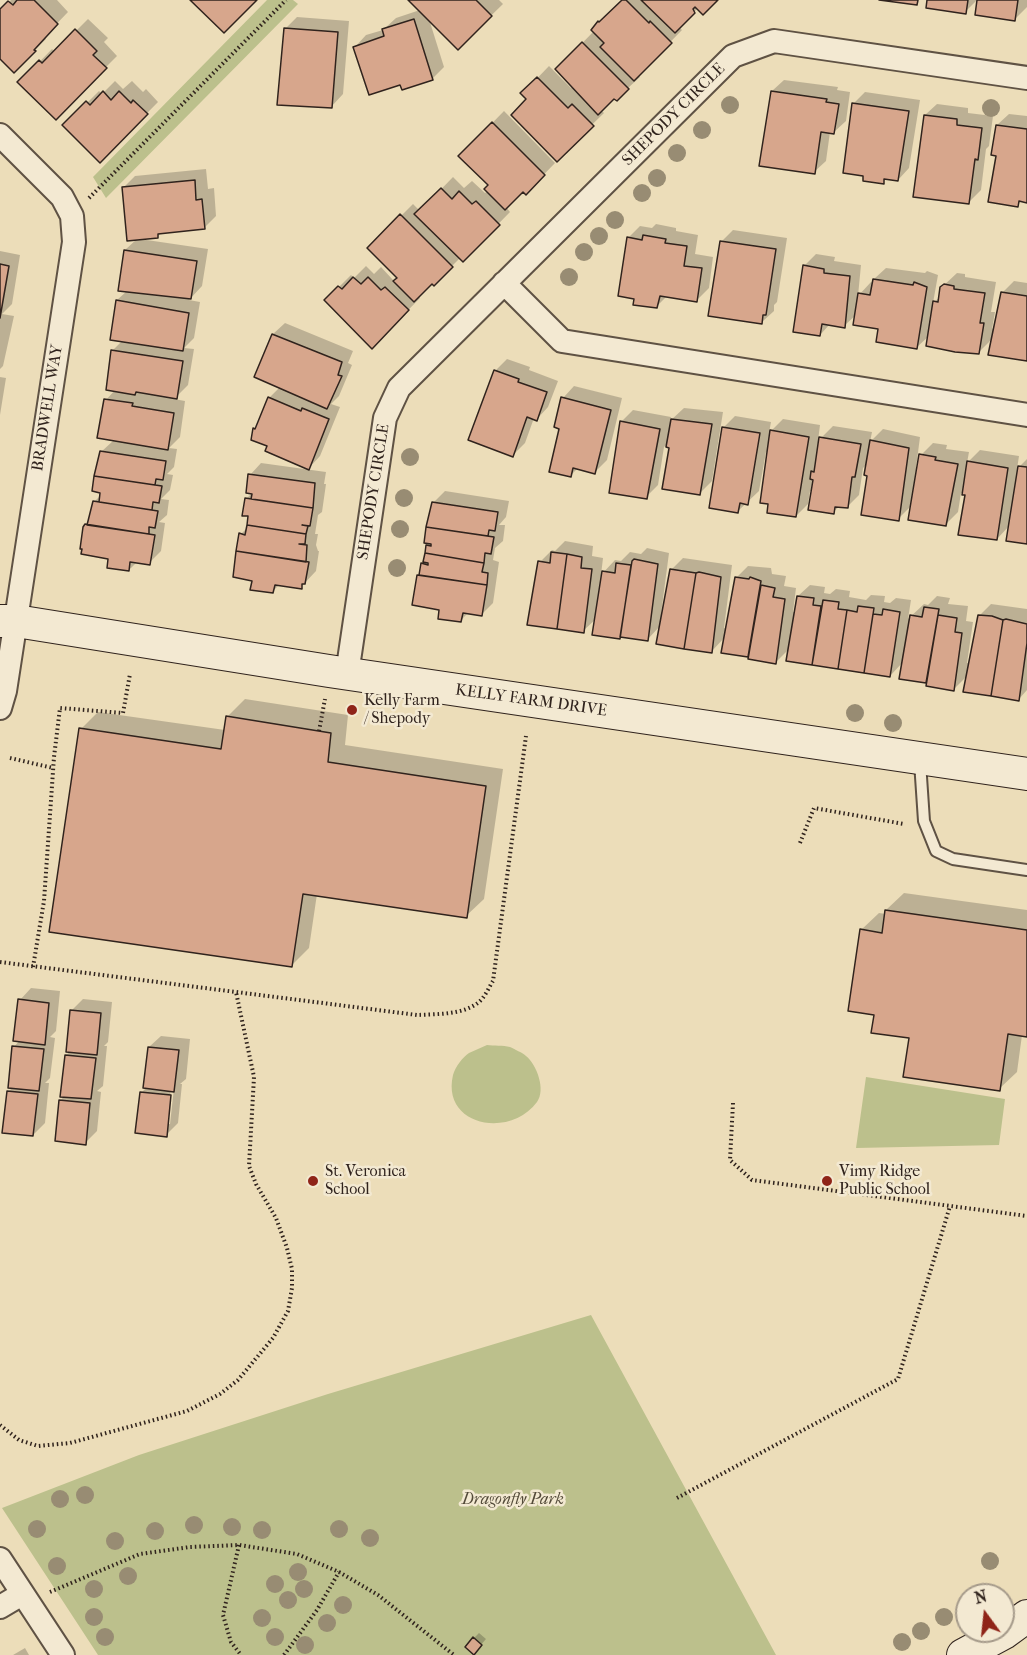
<!DOCTYPE html>
<style>
body{margin:0}
#map{position:relative;width:1027px;height:1655px;overflow:hidden;background:#ecddb9;font-family:"IM FELL French Canon",serif}
canvas{display:block}
.north{position:absolute;left:955px;top:1583px;width:60px;height:60px;box-sizing:border-box;background:#f3e9d2;border:2px solid #a59a8a;border-radius:50%;rotate:345deg;font-size:16px;font-weight:700;line-height:24px;text-align:center;color:#30231d}
.north::after{content:'';display:block;margin:auto;width:21px;height:27px;background:#8f2418;clip-path:polygon(50% 0,100% 100%,50% 72%,0 100%)}
</style>
<div id="map">
<canvas width="1027" height="1655"></canvas>
<div class="north">N</div>
</div>
<script>
const ctx = document.querySelector('canvas').getContext('2d');
ctx.lineJoin = 'round';
function fill(path, color) {
  ctx.fillStyle = color;
  ctx.fill(path, 'evenodd');
}
function stroke(path, color, width, dash) {
  ctx.strokeStyle = color;
  ctx.lineWidth = width;
  ctx.lineCap = dash ? 'butt' : 'round';
  ctx.setLineDash(dash || []);
  ctx.stroke(path);
}
function drawText(font, color, halo, rows, align = 'center') {
  ctx.font = font + ' "IM FELL French Canon",serif';
  ctx.lineWidth = 5;
  ctx.setLineDash([]);
  ctx.textBaseline = 'middle';
  ctx.strokeStyle = halo;
  ctx.fillStyle = color;
  for (const [text, x, y, turn = 0] of rows) {
    ctx.save();
    ctx.translate(x, y);
    ctx.rotate((+turn || 0) * Math.PI / 180);
    ctx.textAlign = isNaN(turn) ? turn : align;
    if (halo) ctx.strokeText(text, 0, 0);
    ctx.fillText(text, 0, 0);
    ctx.restore();
  }
}
fill(new Path2D(`
 M267,0H293L298,4L106,198L93,177Z
 M487,1045C494,1046 503,1045 510,1047C514,1049 523,1053 526,1056C537,1065 546,1090 537,1102C510,1139 441,1126 453,1075C455,1067 463,1057 469,1053C475,1050 481,1048 487,1045Z
 M866,1077L1005,1099L999,1145L856,1148Z
 M591,1315L776,1655H98L2,1508L139,1455L328,1394Z`), '#bcc08c');
fill(new Path2D(`
 M11,0H57L68,12L44,37L46,39L14,71L0,57V12Z
 M410,0H499L503,4L458,48L429,19L444,67L432,79L401,83L355,47L366,35L383,30L396,18L420,10Z
 M624,0H717L698,8L679,27L682,30L638,75L640,77L628,88L614,97L601,110L604,113L557,159L528,99L523,93L549,66L571,88L573,86L557,69L594,31L595,26Z
 M928,0H977L965,12Z
 M979,0H1027V7L1014,20Z
 M297,17L349,21L343,94L332,106L285,29Z
 M88,19L108,38L104,42L117,56L56,117L20,82L52,49L55,52Z
 M784,80L838,87L837,90L850,92L846,121L834,132H830L826,161L814,172L772,91Z
 M115,81L123,89L132,81L143,92L146,89L158,102L100,161L65,125L99,91L102,94Z
 M865,92L920,100L909,168L898,180L887,178L883,182L854,103Z
 M937,104L968,108V113L993,116L989,146L986,149L981,190L969,202L925,115Z
 M504,111L555,163L526,193L523,190L506,207L510,212L463,260L461,257L434,284L432,282L418,296L420,298L372,347L326,300L351,275L354,278L366,266L374,274L381,267L393,280L397,276L369,248L413,204L420,211L453,177L464,188L472,181L485,193L488,191L490,185L460,156Z
 M1009,114L1027,116V201L1022,200L1018,205L998,154L997,125Z
 M206,169L208,189L214,188L216,216L204,228L162,232L158,236L140,239L208,249L202,286L189,300L200,302L194,338L184,348L194,349L188,385L174,399L185,401L180,437L169,448L177,449L174,467L167,474L173,475L170,490L161,499L169,500L167,515L159,522L165,523L161,551L149,563L137,562L129,570L110,558L89,523L94,502L101,495V452L114,440L106,400L115,390L112,351L123,340L111,339L117,300L127,291L125,250L138,238L123,188L135,176Z
 M656,224L676,228V231L698,235L695,254L713,257L709,288L697,300L667,296L656,307L628,238L640,226L652,228Z
 M733,230L787,238L777,302L774,305V311L762,322L721,242Z
 M0,251L20,255L12,304L2,314L14,316L3,366L0,369Z
 M816,254L835,257L834,261L861,265L858,296L871,282L873,283L874,279L886,268L925,273L927,271L938,275L933,303L940,297L941,288L957,273L965,274V277L996,282L991,312H995L992,329L997,324L1002,293L1014,281L1027,283V360L992,339L979,352L930,335L916,348L857,314L844,326L830,324L820,335L804,266Z
 M285,323L353,351L348,363L352,365L339,396L331,404L340,407L320,456L309,468L269,445L254,429L258,425L269,398L280,387L256,376L273,334Z
 M507,359L530,367L529,370L558,381L548,407L537,419L534,418L525,443L513,455L495,371Z
 M0,377L6,378L0,415Z
 M574,386L622,398L607,460L595,472L578,468L571,475L561,428L563,398Z
 M684,408L723,412L712,481L700,493L668,443L664,447L658,485L646,497L621,422L633,410L671,417L670,421Z
 M735,416L771,422L769,433L783,419L820,425L818,441L833,426L872,432L870,442L883,429L920,437L916,468L918,469L921,455L933,443L947,445L946,449L969,452L967,463L980,450L1019,456L1017,469L1027,459V543L1010,525L997,539L966,494L961,493L958,512L946,524L912,505L898,519L869,475L868,463L863,468L859,495L847,507L840,506L833,512L813,491H810L808,504L796,516L769,452H766L759,491L738,511L723,428Z
 M261,463L326,472L324,484H326L322,512L318,515L315,534H318L316,545L318,551H319L316,571L301,587L280,584L273,591L253,580L241,534L248,527L250,515L246,499L253,492L250,475Z
 M445,491L509,501L506,517L499,525H505L503,541L495,548L493,560L499,562L493,603L481,615L468,613L461,620L441,609L418,576L425,561L427,546L431,542H426L433,503Z
 M565,541L593,546L592,556L603,558L601,575L615,560L621,561L630,552L641,554L647,548L669,553L661,614L663,615L671,570L683,558L732,565L724,628L727,629L736,578L748,566L771,568L772,574L786,576L784,586L796,588L793,612L796,613L798,596L810,585L825,587L824,593L830,594L836,589L850,591L849,597L866,600L871,595L885,596L884,602L890,603L896,598L911,600L908,619L924,604L928,605L937,596L950,598L948,604L968,606L966,621L973,622L967,663H970L979,616L991,604L1027,609V690L1019,699L968,675L954,689L900,677L903,662L890,676L788,660L790,648L776,662L723,651L725,637L711,652L661,625L647,640L597,618L583,631L540,562L552,550L555,551Z
 M245,699L348,715L345,745L503,769L484,899L466,916L317,894L309,948L291,966L81,729L98,712L225,730L227,717Z
 M904,893L1027,910V1035H1022L1017,1072L999,1089L910,1037L876,1013L861,930L879,913L886,914V910Z
 M31,988L60,991L56,1031L50,1037L55,1038L50,1078L45,1083H49L45,1123L33,1135L8,1092L13,1087L14,1047L20,1040V1000Z
 M83,999L112,1002L108,1042L104,1046H107L103,1086L97,1091L101,1092L97,1131L85,1143L61,1100L65,1095L66,1055L71,1051V1011Z
 M161,1036L190,1039L186,1079L180,1084H182L178,1123L166,1135L142,1092L147,1087L149,1047ZM171,1087L174,1088L170,1124H167Z
 M479,1633L486,1639L479,1647L474,1638Z
 M25,1648L29,1655H13Z`), '#0003');
const building = new Path2D(`
 M17,0H34L58,24L34,50L36,51L14,73L0,59V9L8,1L13,5Z
 M190,0H257L224,33Z
 M408,0H476L492,16L458,50Z
 M622,0H626L649,23L650,21L672,43L634,81L600,47L604,43L591,30L598,21L599,22Z
 M641,0H718L703,15L695,7L693,9L695,13L675,33Z
 M879,0H918L917,5Z
 M927,0H968L966,14L926,8Z
 M977,0H1018L1015,21L975,15Z
 M414,19L433,80L402,90L400,85L369,95L353,47L384,36L382,29Z
 M284,28L338,32L332,108L277,105Z
 M75,29L97,51L93,55L107,68L56,120L17,82L39,60L42,63Z
 M582,42L629,89L617,101L614,99L598,115L555,69Z
 M537,77L568,108L572,104L594,126L557,162L511,115L526,99L520,93Z
 M103,91L111,100L119,91L131,103L133,100L148,114L100,163L62,125L86,101L90,105Z
 M771,91L827,99L826,102L839,104L834,134L821,132L815,174L759,166Z
 M852,103L909,111L898,181L884,179V184L863,181V176L843,173Z
 M924,115L957,119V125L982,128L978,160L975,159L969,204L913,197Z
 M492,122L545,175L526,195L523,192L505,210L484,189L488,185L458,156Z
 M996,125L1027,129V203L1019,201L1018,207L988,202L996,156L991,155Z
 M195,180L196,200L202,199L205,229L158,234V238L127,241L122,187Z
 M441,188L452,199L459,191L472,204L476,201L500,225L463,262L414,214Z
 M400,214L453,267L434,286L432,284L414,302L393,281L397,278L367,248Z
 M643,235L666,239L665,243L687,246L684,266L702,268L697,302L660,296L657,308L633,305L634,299L618,296L627,237L642,240Z
 M720,241L776,249L766,315H763L762,324L708,316Z
 M124,250L197,261L191,299L118,291Z
 M0,264L9,266L0,318Z
 M803,265L824,269V273L850,276L845,328L822,324L820,336L793,332Z
 M353,277L361,284L368,277L381,290L385,287L409,310L372,349L324,300L338,286L342,289Z
 M873,279L913,285L914,282L927,287L917,349L876,342L878,329L853,325L858,293L870,295Z
 M944,284L954,286V289L985,293L980,323H984L979,354L955,352L926,346L933,301L938,302L940,287Z
 M1001,292L1027,296V361L988,355Z
 M116,300L189,313L183,351L110,340Z
 M272,334L342,362L338,375L342,376L327,409L254,377Z
 M111,350L183,361L177,399L136,392L135,395L106,390Z
 M494,370L519,379L518,382L547,392L537,421L527,417L513,457L468,440Z
 M268,397L301,411L302,408L329,419L309,470L265,451L267,446L251,440L253,428L255,429Z
 M561,397L611,410L595,474L573,468L571,477L549,472L559,429L554,427Z
 M104,399L133,403L132,406L174,413L168,450L97,438Z
 M671,419L712,424L700,495L662,489L669,448L666,447Z
 M620,421L660,429L647,499L609,493Z
 M722,427L760,433L748,505L740,503L738,513L709,508Z
 M770,430L809,437L796,517L767,513L768,504L760,503Z
 M819,437L861,444L855,477H852L848,508L835,507L834,514L808,510L813,480L810,479L811,471L814,472Z
 M870,440L909,448L899,521L861,515L867,476L864,475Z
 M100,451L166,461L163,480L156,479L155,485L94,476Z
 M919,454L936,457L935,460L958,464L946,526L908,520Z
 M967,461L1008,468L997,540L958,535L965,495H962Z
 M1018,466L1027,467V544L1006,541Z
 M248,474L315,483L313,508L251,499L252,494L246,493Z
 M94,476L162,486L159,503L153,502L152,510L99,502L100,493L92,491Z
 M245,498L313,508L310,526L302,525L308,526L306,534L247,525L248,516H242Z
 M93,501L158,511L155,528L149,527V534L87,525Z
 M432,502L498,512L495,531L489,530L488,536L426,527Z
 M85,524L155,535L150,565L130,562L129,571L107,568L108,559L81,554L82,549H80L83,527Z
 M247,525L306,534L305,544H299L307,545L306,562L236,551L239,533L245,535Z
 M426,527L494,537L491,554L485,553L484,563L425,553L426,545L431,546V544L424,543Z
 M236,551L309,562L305,584H302V589L275,585L273,593L250,590L252,581L233,577Z
 M551,552L567,554L557,629L527,625L538,561L550,563Z
 M425,553L484,563L482,572L488,573L487,585L419,575L421,563L428,565V563L423,562Z
 M567,554L582,557L581,568L592,569L584,633L557,629Z
 M634,559L658,564L648,641L620,637L632,561Z
 M616,563L631,565L620,639L592,635L602,571L615,573Z
 M670,569L696,573L684,649L656,644Z
 M699,572L721,577L712,653L684,649L696,573Z
 M417,575L487,585L482,616L463,613L461,622L438,619L439,610L412,605Z
 M735,577L749,579L750,577L761,581L748,657L721,653Z
 M761,585L775,588L773,597L785,599L776,664L748,659Z
 M797,596L814,598L813,605L821,606L812,665L786,661Z
 M823,600L839,602L838,609L847,610L838,669L812,665Z
 M858,606L874,608L864,673L838,669L847,610L857,612Z
 M924,607L939,609L926,683L899,679L910,615L922,617Z
 M883,609L900,612L890,677L864,673L873,614L882,615Z
 M938,615L957,618L955,632L962,633L954,691L926,686Z
 M978,615L992,616L1003,620L991,696L963,692Z
 M1006,619L1027,624V643L1019,701L991,696L1003,620Z
 M226,716L331,733L328,762L486,786L467,918L303,894L292,967L49,932L79,728L221,749Z
 M885,910L1027,930V1037L1008,1034L1000,1091L903,1077L909,1038L871,1033L874,1015L848,1011L860,929L882,933Z
 M18,999L49,1003L45,1045L13,1041Z
 M70,1010L101,1013L97,1055L66,1052Z
 M12,1046L44,1049L39,1091L8,1088Z
 M148,1047L179,1050L174,1092L143,1088Z
 M65,1055L96,1058L91,1099L60,1097Z
 M7,1091L38,1094L33,1136L2,1133Z
 M140,1092L171,1095L167,1137L135,1133Z
 M59,1100L90,1103L86,1145L55,1141Z
 M473,1637L482,1645L474,1655L465,1647Z`);
fill(building, '#d7a68c');
stroke(building, '#30231d', 1.5);
const lane = new Path2D(`
 M920,762L924,821L936,851L953,859L1027,870`);
const street = new Path2D(`
 M0,135L62,197L72,216L74,242L5,691L0,708
 M504,283L562,341L1027,415
 M347,674L385,418L399,388L733,56L774,41L1027,78
 M0,1559L63,1655
 M0,1607L22,1594`);
const secondary = new Path2D(`
 M0,621H16L329,671L1027,774
 M963,1655L1004,1633L1027,1616`);
stroke(lane, '#5f5244', 14);
stroke(street, '#5f5244', 26);
stroke(secondary, '#30231d', 34);
stroke(new Path2D(`
 M89,198L286,0
 M319,731L325,699
 M10,758L53,768
 M800,843L814,808L904,824
 M0,962L417,1015C437,1014 463,1015 479,1002C485,997 489,987 493,981L526,736
 M33,967L44,901L54,757L60,708L123,713L130,674
 M733,1103L730,1160L752,1180L1027,1216
 M0,1425L19,1440L38,1446L70,1443L187,1411L220,1394L238,1380L273,1338L288,1311L292,1288V1269L287,1248L276,1218L256,1184L249,1166L254,1077L236,992
 M677,1498L898,1379L950,1206
 M239,1545L223,1615L231,1642L241,1655
 M50,1592L140,1554L190,1547L239,1545L297,1554L339,1572L378,1595L454,1655
 M284,1655L317,1610L339,1572`), '#30231d', 4, [1.5, 3]);
stroke(lane, '#f3e9d2', 10);
stroke(street, '#f3e9d2', 22);
stroke(secondary, '#f3e9d2', 32);
ctx.fillStyle = '#988c73';
for (const [x, y] of [
 [730,105],
 [991,108],
 [702,130],
 [677,153],
 [657,178],
 [642,193],
 [615,220],
 [599,236],
 [584,252],
 [569,277],
 [410,457],
 [404,498],
 [400,529],
 [397,568],
 [855,713],
 [893,723],
 [85,1495],
 [60,1499],
 [194,1525],
 [232,1527],
 [37,1529],
 [339,1529],
 [262,1530],
 [155,1531],
 [370,1538],
 [115,1541],
 [990,1561],
 [57,1566],
 [298,1572],
 [128,1576],
 [275,1584],
 [94,1589],
 [304,1589],
 [288,1600],
 [343,1605],
 [94,1617],
 [944,1617],
 [262,1618],
 [327,1623],
 [921,1631],
 [105,1637],
 [275,1637],
 [902,1642],
 [305,1645]
]) {
  ctx.beginPath();
  ctx.arc(x, y, 9, 0, 2 * Math.PI);
  ctx.fill();
}
for (const [x, y, r, color] of [
 [352,710,6,"#8f2418"],
 [313,1181,6,"#8f2418"],
 [827,1181,6,"#8f2418"]
]) {
  const dot = new Path2D();
  dot.arc(x, y, r, 0, 2 * Math.PI);
  ctx.fillStyle = color;
  ctx.fill(dot);
  stroke(dot, '#f3e9d2', 2);
}
drawText('16px', '#30231d', '#f3e9d2', [
 ["SHEPODY CIRCLE",674,115,-45],
 ["BRADWELL WAY",48,408,-81],
 ["SHEPODY CIRCLE",374,492,-81],
 ["KELLY FARM DRIVE",531,701,8]
]);
drawText('16px', '#30231d', '#f3e9d2', [
 ["Kelly Farm",364,701],
 ["/ Shepody",364,719],
 ["St. Veronica",325,1172],
 ["School",325,1190],
 ["Vimy Ridge",839,1172],
 ["Public School",839,1190]
], 'left');
drawText('italic 16px', '#534a39', '#f3e9d2', [
 ["Dragonfly Park",513,1500]
]);
</script>
